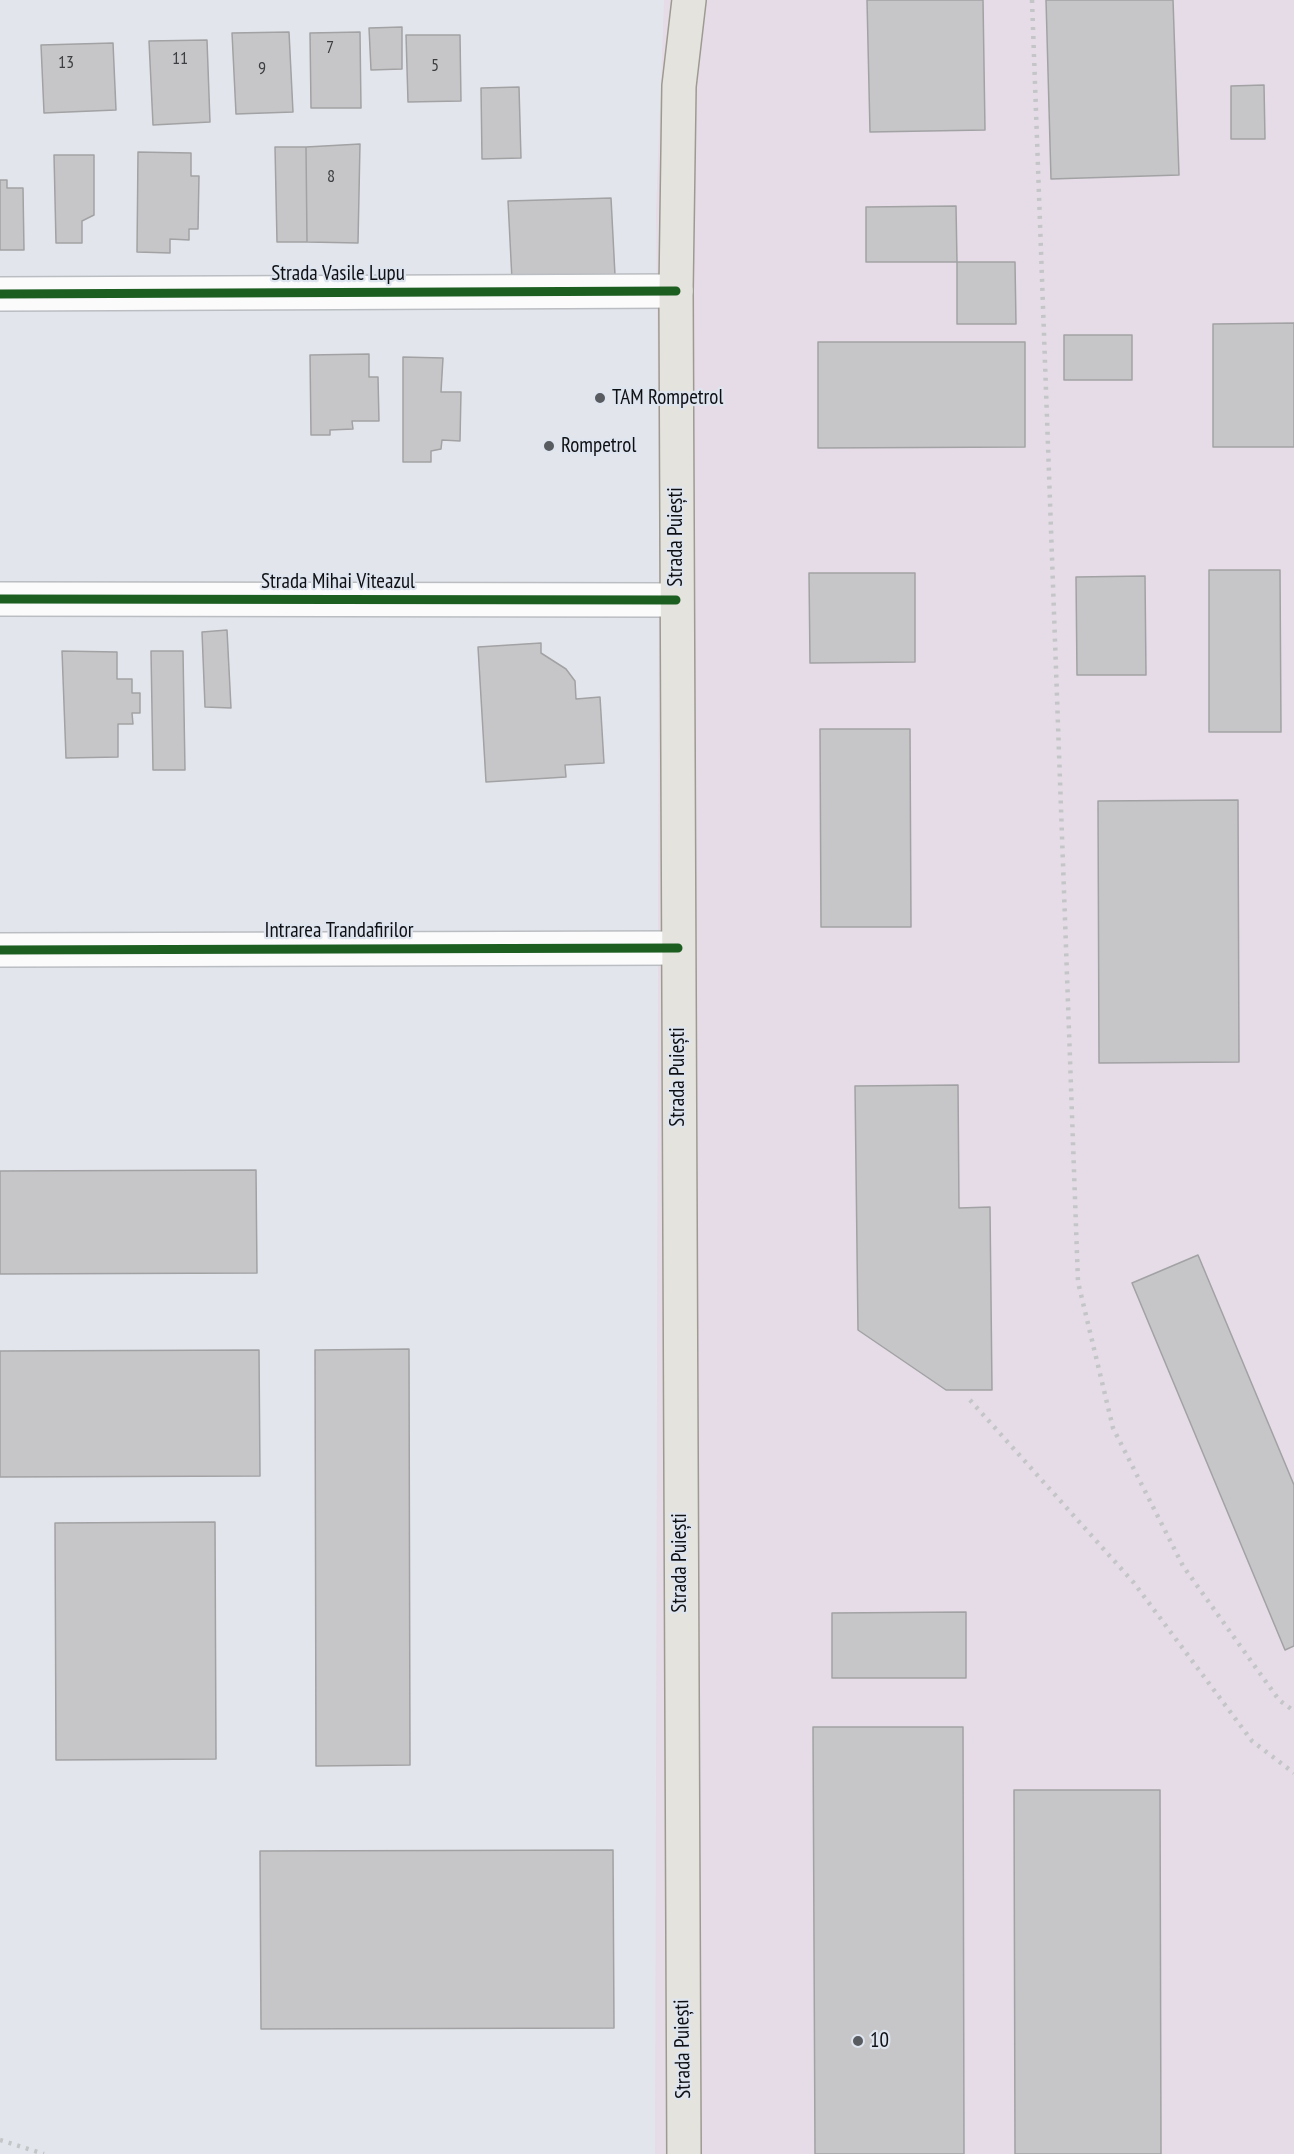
<!DOCTYPE html>
<meta charset="utf-8">
<style>
body{margin:0}
canvas{display:block;background:#e2e6ec}
</style>
<canvas width="1294" height="2154"></canvas>
<script>
const ctx = document.querySelector('canvas').getContext('2d');
ctx.lineJoin = 'round';
function fill(path, color) {
  ctx.fillStyle = color;
  ctx.fill(path, 'evenodd');
}
function stroke(path, color, width, dash) {
  ctx.strokeStyle = color;
  ctx.lineWidth = width;
  ctx.lineCap = dash ? 'butt' : 'round';
  ctx.setLineDash(dash || []);
  ctx.stroke(path);
}
function drawText(font, color, halo, rows, align = 'center') {
  ctx.font = font + ' "PT Sans Narrow",sans-serif';
  ctx.lineWidth = 4.5;
  ctx.setLineDash([]);
  ctx.textBaseline = 'middle';
  ctx.strokeStyle = halo;
  ctx.fillStyle = color;
  for (const [text, x, y, turn = 0] of rows) {
    ctx.save();
    ctx.translate(x, y);
    ctx.rotate((+turn || 0) * Math.PI / 180);
    ctx.textAlign = isNaN(turn) ? turn : align;
    if (halo) ctx.strokeText(text, 0, 0);
    ctx.fillText(text, 0, 0);
    ctx.restore();
  }
}
fill(new Path2D(`
 M664,0H1294V2154H655L659,521L656,211Z`), '#e5dce7');
const building = new Path2D(`
 M867,0H983L985,130L870,132Z
 M1046,0H1173L1179,175L1051,179Z
 M402,27V69L371,70L369,28Z
 M289,32L293,112L236,114L232,33Z
 M360,32L361,108H311L310,33Z
 M406,35H460L461,101L408,102Z
 M207,40L210,122L153,125L149,41Z
 M113,43L116,110L44,113L41,45Z
 M1264,85L1265,139H1231V86Z
 M519,87L521,158L482,159L481,88Z
 M360,144L358,243L307,242L306,147Z
 M275,147H306L307,242H277Z
 M138,152L191,153V176H199L198,229H189V240L170,239V253L137,252Z
 M54,155H94V215L82,221V243H56Z
 M0,180H7V188H23L24,250H0Z
 M611,198L615,275L512,280L508,201Z
 M956,206L957,262H866V207Z
 M957,262H1015L1016,324H957Z
 M1294,323V447H1213V324Z
 M1064,335H1132V380H1064Z
 M818,342H1025V447L818,448Z
 M369,354V377H378L379,421H352L353,429L330,430V435H311L310,355Z
 M403,357L443,358L441,392H461L460,441L442,440L441,449L431,451V462H403Z
 M1209,570H1280L1281,732H1209Z
 M809,573H915V662L810,663Z
 M1145,576L1146,675H1077L1076,577Z
 M227,630L231,708L205,707L202,632Z
 M541,643V653L566,669L575,681L576,699L600,697L604,763L565,765L566,777L486,782L478,647Z
 M62,651L117,652V679H132V693H140V713H132L133,724H118V757L66,758Z
 M151,651H183L185,770H153Z
 M820,729H910L911,927H821Z
 M1238,800L1239,1062L1099,1063L1098,801Z
 M958,1085L959,1208L990,1207L992,1390H946L858,1330L855,1086Z
 M256,1170L257,1273L0,1274V1171Z
 M1198,1255L1294,1485V1646L1285,1650L1132,1283Z
 M409,1349L410,1765L316,1766L315,1350Z
 M259,1350L260,1476L0,1477V1351Z
 M215,1522L216,1759L56,1760L55,1523Z
 M966,1612V1678H832V1613Z
 M813,1727H963L964,2154H815Z
 M1014,1790H1160L1161,2154H1015Z
 M613,1850L614,2028L261,2029L260,1851Z`);
fill(building, '#c6c6c8');
stroke(building, '#a2a2a4', 1.5);
const street = new Path2D(`
 M0,294L676,291
 M0,599L676,600
 M0,950L678,948`);
const primary = new Path2D(`
 M684,2154L676,291L679,86L689,0`);
stroke(street, '#babdc1', 36);
stroke(primary, '#9d9a91', 36);
stroke(street, '#fbfbfc', 33);
stroke(primary, '#e5e3dd', 33);
stroke(new Path2D(`
 M1032,0L1078,1282L1113,1428L1183,1566L1279,1700L1294,1711
 M970,1400L1134,1583L1252,1741L1294,1773
 M0,2140L44,2154`), '#c3c5c7', 4.5, [3, 6]);
stroke(new Path2D(`
 M0,294L676,291
 M0,599L676,600
 M0,950L678,948`), '#1b5e20', 9);
for (const [x, y, r, color] of [
 [600,398,6,"#585b60"],
 [549,446,6,"#585b60"],
 [858,2041,6,"#585b60"]
]) {
  const dot = new Path2D();
  dot.arc(x, y, r, 0, 2 * Math.PI);
  ctx.fillStyle = color;
  ctx.fill(dot);
  stroke(dot, '#dfe5ef', 2);
}
drawText('18px', '#3c3e41', null, [
 ["7",330,48],
 ["11",180,59],
 ["13",66,63],
 ["5",435,66],
 ["9",262,69],
 ["8",331,177]
]);
drawText('21px', '#0e1014', '#dfe5ef', [
 ["Strada Vasile Lupu",338,274],
 ["Strada Puiești",676,537,-90],
 ["Strada Mihai Viteazul",338,582],
 ["Intrarea Trandafirilor",339,931],
 ["Strada Puiești",678,1077,-90],
 ["Strada Puiești",680,1563,-90],
 ["Strada Puiești",683,2049,-91]
]);
drawText('21px', '#0e1014', '#dfe5ef', [
 ["TAM Rompetrol",612,398],
 ["Rompetrol",561,446],
 ["10",870,2041]
], 'left');
</script>
